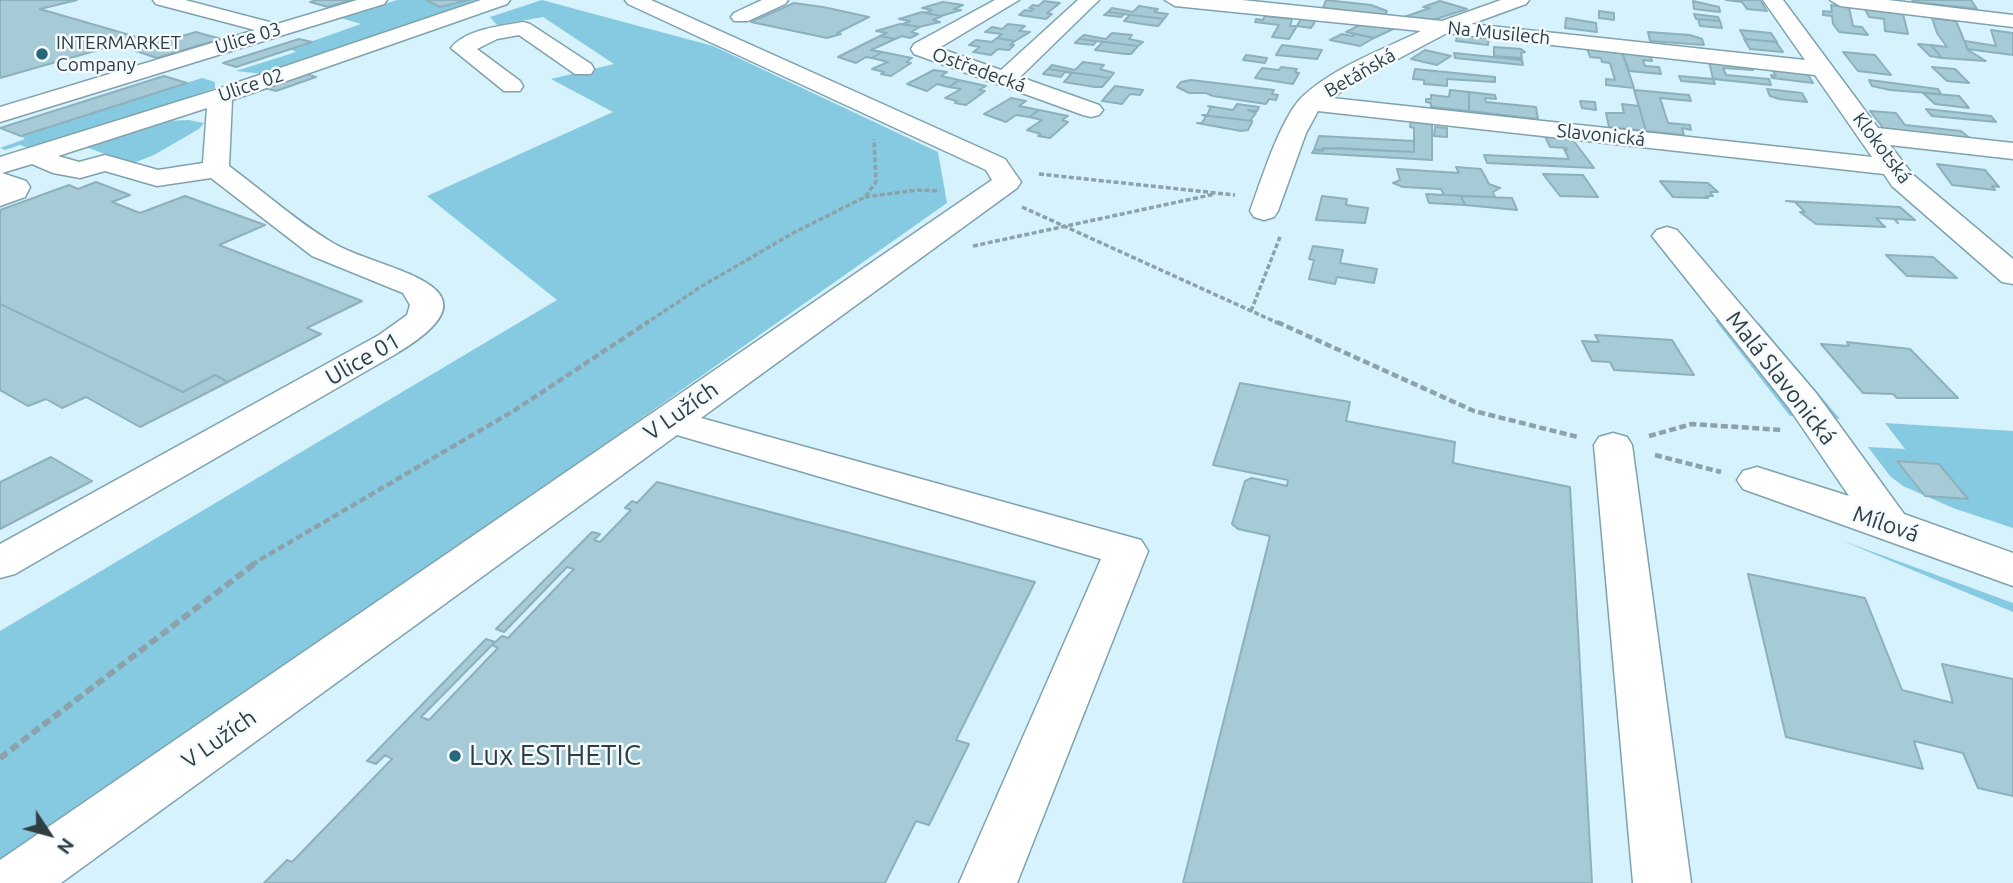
<!DOCTYPE html>
<meta charset="utf-8">
<style>
body{margin:0}
#map{position:relative;width:2013px;height:883px;overflow:hidden;background:#d5f2fd;font-family:Ubuntu,sans-serif}
canvas{display:block}
.north{position:absolute;left:14px;top:799px;width:70px;height:70px;-webkit-text-stroke:5px #f4fbfe;paint-order:stroke;rotate:126deg;font-size:19px;font-weight:700;line-height:28px;text-align:center;color:#303e44}
.north::after{content:'';display:block;margin:auto;width:24px;height:32px;background:#303e44;clip-path:polygon(50% 0,100% 100%,50% 72%,0 100%)}
</style>
<div id="map">
<canvas width="2013" height="883"></canvas>
<div class="north">N</div>
</div>
<script>
const ctx = document.querySelector('canvas').getContext('2d');
ctx.lineJoin = 'round';
function fill(path, color) {
  ctx.fillStyle = color;
  ctx.fill(path, 'evenodd');
}
function stroke(path, color, width, dash) {
  ctx.strokeStyle = color;
  ctx.lineWidth = width;
  ctx.lineCap = dash ? 'butt' : 'round';
  ctx.setLineDash(dash || []);
  ctx.stroke(path);
}
function drawText(font, color, halo, rows, align = 'center') {
  ctx.font = font + ' Ubuntu,sans-serif';
  ctx.lineWidth = 5;
  ctx.setLineDash([]);
  ctx.textBaseline = 'middle';
  ctx.strokeStyle = halo;
  ctx.fillStyle = color;
  for (const [text, x, y, turn = 0] of rows) {
    ctx.save();
    ctx.translate(x, y);
    ctx.rotate((+turn || 0) * Math.PI / 180);
    ctx.textAlign = isNaN(turn) ? turn : align;
    if (halo) ctx.strokeText(text, 0, 0);
    ctx.fillText(text, 0, 0);
    ctx.restore();
  }
}
fill(new Path2D(`
 M397,0H489L264,74L236,71L296,52L290,49L361,24L341,18Z
 M542,0L713,46L938,152L947,203L0,870V631L557,300L427,196L613,112L551,79L614,64L543,17L497,25L490,17Z
 M202,78L215,82V88L34,150L20,145L5,150L0,148L25,139L21,136Z
 M189,120L204,123L199,129L154,155L131,164L81,145L165,121Z
 M1715,320L1759,323L1840,419L1790,416Z
 M1885,423L2013,431V528L1953,508L1903,486L1890,476L1868,447L1905,449ZM1898,461L1939,464L1967,499Z
 M1843,541L2013,603V612Z`), '#86cae2');
const building = new Path2D(`
 M0,0H77L40,9L140,38L0,78Z
 M317,0H351L328,7L310,2Z
 M426,0H469L440,7Z
 M1326,0L1371,5L1387,11L1385,15L1323,8Z
 M1726,0H1760L1767,11L1747,9L1742,2Z
 M1912,0H1971L1977,9L1914,2Z
 M1044,1L1060,3L1047,13L1052,14L1046,19L1019,15L1025,10L1031,11L1034,9L1029,8L1033,5L1038,6Z
 M1440,1L1467,9L1433,20L1404,17L1430,8L1423,7Z
 M1693,1L1719,7L1720,12L1694,9Z
 M943,2L963,5L954,9L961,10L941,16L925,13L932,10L922,8Z
 M794,3L823,7L869,17L837,33L841,34L827,38L751,22Z
 M1831,5L1849,7L1853,26L1862,27L1868,35L1839,32L1833,24L1832,16L1823,15V11L1832,12Z
 M1139,6L1158,9L1154,12L1168,14L1164,19L1108,12L1112,8L1133,12Z
 M1865,9L1903,14L1908,34L1885,31L1884,19L1869,17Z
 M1599,11L1614,13V20L1599,18Z
 M922,12L942,16L933,20L940,22L919,27L903,24L910,21L899,19Z
 M1108,12L1164,19L1158,26L1142,24L1124,21L1130,15L1124,14L1121,17L1104,15Z
 M1694,14L1718,17L1720,21L1696,19Z
 M1303,15L1318,17L1311,28L1297,26Z
 M1265,16L1292,19L1290,26H1297L1289,39L1272,37L1279,25L1255,22L1256,19L1263,20Z
 M1566,18L1596,23L1597,32L1565,28Z
 M1932,18L1956,21L1968,50L1986,61L1942,58L1931,45L1947,47L1937,33Z
 M1698,19L1720,21L1722,28L1700,26Z
 M900,24L920,27L911,32L918,34L910,38L902,36L895,39L880,36L887,33L876,31Z
 M1008,24L1025,26L1019,31L1030,32L1015,41L997,38L1002,34L985,32L992,27L1002,29Z
 M1362,24L1374,25L1393,29L1374,38L1346,32Z
 M1740,30L1771,33L1777,42L1745,39Z
 M1991,30L2013,33V55L1967,49L1965,41L1996,46Z
 M196,32L221,39L157,58L133,50Z
 M1648,32L1690,35L1702,39L1704,45L1650,41Z
 M1112,33L1132,35L1129,39L1143,42L1138,46L1079,39L1084,35L1106,39Z
 M1458,33L1489,36L1488,45L1456,41Z
 M1342,34L1352,36L1356,34L1374,38L1360,46L1330,40Z
 M880,36L895,39L871,50L882,52L872,58L866,57L856,63L838,57Z
 M997,38L1015,41L1010,45H1014L1009,50L998,49L991,55L973,52L980,47L969,45L976,40L992,42Z
 M299,39L312,42L236,67L223,63Z
 M1079,39L1138,46L1131,54H1125L1095,50L1103,42L1097,41L1093,45L1075,43Z
 M1744,39L1776,42L1783,52L1750,49Z
 M1918,44L1931,45L1942,58L1930,56Z
 M1282,45L1322,50L1317,59L1276,55Z
 M1494,47L1521,49L1525,52L1521,53L1522,58L1494,56Z
 M1587,48L1622,52L1634,88L1606,85V79L1615,80L1610,63L1602,62L1601,58L1590,57Z
 M1425,50L1451,56L1437,65L1411,59Z
 M882,52L912,58L906,62L911,63L891,76L881,74L884,72L872,69L888,62L872,58Z
 M1622,52L1650,55L1652,61L1643,60L1645,66L1659,67L1661,74L1629,71Z
 M1843,52L1875,55L1891,75L1858,71Z
 M1454,53L1522,60L1523,65L1455,58Z
 M1246,55L1267,58L1265,63L1243,60Z
 M1709,61L1751,66L1753,70L1723,68L1726,75L1769,79L1771,85L1713,79Z
 M1083,62L1104,65L1100,69L1114,73L1110,78L1048,69L1052,65L1075,70Z
 M1281,67L1297,69L1295,72L1299,73L1293,84L1255,78L1262,68L1279,70Z
 M1932,67L1955,69L1969,83L1947,81Z
 M1048,69L1110,78L1102,87H1095L1064,82L1072,73L1065,72L1061,77L1043,74Z
 M1415,69L1495,77V82L1447,79V86L1424,84V80L1413,79Z
 M1772,69L1807,73L1813,83L1772,78L1771,75L1776,76Z
 M934,70L947,72L941,76L959,80L949,87L937,84L927,91L907,84Z
 M302,73L316,77L276,91L261,87Z
 M164,76L187,83L21,136L0,128Z
 M1679,76L1713,79L1715,84L1681,81Z
 M959,80L986,86L979,90L985,91L966,105L955,103L957,101L945,98L961,89L949,87Z
 M1191,80L1274,90L1272,94L1278,95L1276,100L1269,99L1266,104L1213,96L1206,93H1189L1177,87L1181,82Z
 M1869,80L1938,89L1941,94L1890,90L1872,86Z
 M1115,86L1143,90L1140,95L1130,94L1122,104L1102,101Z
 M1767,89L1802,93L1807,102L1779,99L1770,96Z
 M1450,90L1469,92V111L1431,107V103L1426,102V99H1431V95L1449,97Z
 M1634,90L1689,95L1691,101L1660,98L1668,123L1690,125L1691,130L1682,128L1684,135L1646,131Z
 M1469,92L1495,95L1496,99L1485,98L1486,102L1536,107L1538,119L1469,111Z
 M1923,93L1959,96L1969,108L1935,104Z
 M1011,98L1026,101L1019,106L1039,110L1029,117L1016,115L1006,122L984,114Z
 M1580,101L1595,102L1596,110L1582,108Z
 M1237,104L1259,107L1257,111L1248,110L1256,113L1250,121H1252L1202,115H1207L1211,107L1208,106L1233,110Z
 M1622,104L1639,106L1646,131L1609,127L1606,113H1624Z
 M1926,109L1991,116L1996,122L1932,116Z
 M1039,110L1068,116L1062,120L1068,122L1050,138L1038,136L1041,134L1027,130L1042,120L1029,117Z
 M1870,111L1896,113L1905,125L1961,131L1971,139L1884,129Z
 M1202,115L1252,121V122L1248,130L1241,131L1197,123H1202L1206,116Z
 M1411,121L1432,124V160L1312,153L1314,150L1323,151V148L1414,152V128L1410,127Z
 M1435,127L1447,128V137L1434,136Z
 M1319,136L1414,141V152L1337,148L1314,150Z
 M1545,136L1573,140L1594,168L1487,163L1484,155L1569,159L1564,149L1567,150L1566,148L1550,147Z
 M1937,164L1985,170L1999,187L1992,186L1995,190L1952,185Z
 M1456,167L1481,169L1489,184L1500,188L1493,192L1495,197L1444,195L1441,189L1403,187L1393,183L1400,180L1397,169L1459,173Z
 M1543,174L1583,175L1598,197L1560,196Z
 M1660,181L1708,183L1718,192H1710L1713,196H1706L1708,198L1673,197Z
 M96,182L130,195L112,202L140,213L185,196L265,225L219,245L362,301L307,328L321,334L228,382L215,375L183,392L0,304V210L69,185L78,189Z
 M1426,194L1461,196L1465,205L1429,203Z
 M1322,196L1347,199L1346,205L1368,208L1365,223L1316,220Z
 M1461,196L1512,198L1517,210L1465,205Z
 M1786,201L1900,207L1915,220L1895,219L1898,223L1894,219L1876,218L1885,227L1816,224L1800,212H1805L1795,202Z
 M1313,246L1343,250L1340,263L1377,269L1374,283L1337,277L1335,284L1309,279L1314,260L1309,259Z
 M1886,255L1933,257L1957,278L1907,276Z
 M0,304L183,392L215,375L228,382L140,427L86,397L62,408L46,399L28,406L0,390Z
 M1595,335L1672,340L1694,375L1614,370L1610,362L1592,361L1582,341L1599,342Z
 M1847,342L1910,349L1958,398H1897L1893,394L1863,393L1821,344L1849,346Z
 M1240,383L1350,402L1346,421L1455,442L1453,463L1570,487L1592,883H1183L1270,536L1238,529L1232,524L1245,481L1252,478L1287,486L1288,480L1213,465Z
 M51,457L92,481L0,529V482Z
 M1897,461L1939,464L1968,499L1925,496Z
 M657,482L1035,582L956,740L969,744L929,825L916,821L885,883H264L287,860L292,862L392,759L385,755L376,764L367,761L486,639L495,642L421,717L429,720L498,648L492,645L502,636L508,638L574,569L567,567L504,632L496,629L592,532L600,534L594,540L600,542L631,510L625,508L632,501L637,503Z
 M1748,574L1865,598L1902,690L1953,703L1942,664L2013,679V796L1978,788L1963,753L1914,741L1923,769L1786,737Z`);
fill(building, '#a7cad7');
stroke(building, '#8db0bd', 2);
const minor = new Path2D(`
 M153,0H185L277,24L357,0H387L384,4L0,122V107L255,30L156,4Z
 M481,0H510L507,4L232,100L229,166C263,191 297,222 333,243C382,272 515,284 394,355L15,574L0,578V544L379,335L407,315L410,305L403,293L312,256L211,178L157,186L105,171L80,178L53,173L32,164L2,173L26,181L30,187L25,197L0,206V157L212,91ZM207,108L203,163L158,170L105,155L79,162L58,156Z
 M625,0H651L1005,159L1021,182L1017,188L701,418L1141,540L1148,551L1017,883H959L1101,559L677,435L61,883H0V860L992,180L986,170L628,4Z
 M762,0H788L785,4L748,21H734L731,17L734,13Z
 M995,0H1019L939,48L1001,70L1078,0H1099L1020,77L1099,105L1103,110L1099,115L1091,117L1083,115L914,54L911,49L914,44Z
 M1165,0H1242L1442,21L1501,0H1529L1526,4L1471,24L1805,60L1763,0H1783L1878,128L2013,143V159L1890,145L1912,174L2013,259V284L2002,282L1892,186L1884,174L1318,111L1306,133L1278,211L1274,217L1264,220L1254,217L1250,211C1261,181 1280,119 1302,97C1334,67 1382,50 1421,31L1175,6ZM1447,33L1815,75L1872,157L1332,98L1358,80Z
 M1830,0H1888L2013,15V27L1840,6Z
 M523,22L530,24L591,64L594,69L591,74H575L519,35L497,39L477,49L520,81L523,86L520,91H504L451,48C466,29 501,26 523,22Z
 M1667,227L1677,230L1816,393L1904,514L2013,553V586L1743,489L1737,480L1743,471L1757,467L1849,496L1789,408L1652,236L1657,230Z
 M1613,433L1627,437L1632,445L1691,883H1633L1594,445L1599,437Z`);
stroke(minor, '#7fa2ae', 3);
stroke(new Path2D(`
 M1039,174L1235,195
 M865,197L918,190L940,191
 M1022,207L1280,324
 M973,246L1215,194
 M1251,311L1280,237
 M645,324L702,286L795,232L865,197L876,182L874,139`), '#8ba2aa', 3.5, [5, 2.5]);
stroke(new Path2D(`
 M1277,322L1474,411L1578,437
 M1649,436L1692,424L1782,430
 M1655,455L1721,472
 M251,565L515,410L648,322`), '#8ba2aa', 4.5, [7, 3.5]);
stroke(new Path2D(`
 M0,758L254,564`), '#8ba2aa', 6, [9, 4.5]);
fill(minor, '#fff');
for (const [x, y, r, color] of [
 [42,54,7,"#27677c"],
 [455,756,7,"#27677c"]
]) {
  const dot = new Path2D();
  dot.arc(x, y, r, 0, 2 * Math.PI);
  ctx.fillStyle = color;
  ctx.fill(dot);
  stroke(dot, '#f4fbfe', 2.5);
}
drawText('19px', '#303e44', '#f4fbfe', [
 ["Na Musilech",1499,33,6],
 ["Ulice 03",248,38,-17],
 ["Ostředecká",979,70,20],
 ["Betáňská",1360,73,-30],
 ["Ulice 02",251,85,-19],
 ["Slavonická",1601,135,6],
 ["Klokotská",1882,148,53]
]);
drawText('19px', '#303e44', '#f4fbfe', [
 ["INTERMARKET",56,43],
 ["Company",56,65]
], 'left');
drawText('23px', '#303e44', '#f4fbfe', [
 ["Ulice 01",363,359,-30],
 ["Malá Slavonická",1781,378,52],
 ["V Lužích",681,411,-35],
 ["Mílová",1886,524,19],
 ["V Lužích",219,739,-35]
]);
drawText('28px', '#303e44', '#f4fbfe', [
 ["Lux ESTHETIC",469,756]
], 'left');
</script>
